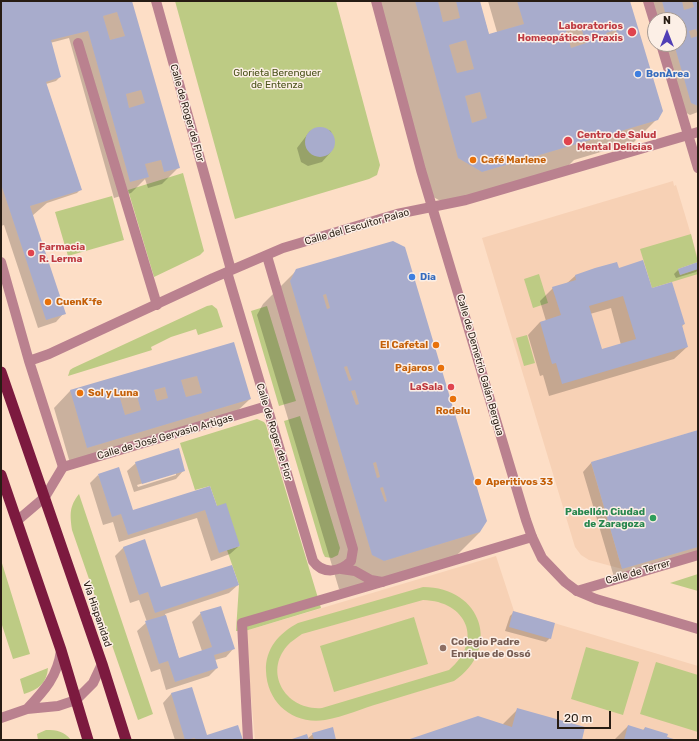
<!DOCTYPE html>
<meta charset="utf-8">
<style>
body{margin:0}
#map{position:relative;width:699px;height:741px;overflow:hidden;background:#fddec6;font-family:Rubik,sans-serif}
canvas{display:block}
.frame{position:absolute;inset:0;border:2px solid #271c13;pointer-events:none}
.north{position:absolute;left:647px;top:12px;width:40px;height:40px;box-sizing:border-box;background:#fcefe6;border:1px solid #a79b92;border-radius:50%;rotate:0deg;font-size:11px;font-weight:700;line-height:16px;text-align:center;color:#271c13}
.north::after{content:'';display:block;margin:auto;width:14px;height:18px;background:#513eb6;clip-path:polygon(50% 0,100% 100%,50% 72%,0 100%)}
.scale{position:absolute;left:557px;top:711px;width:54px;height:18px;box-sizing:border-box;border:2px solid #271c13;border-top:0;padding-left:5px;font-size:12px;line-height:14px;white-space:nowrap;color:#271c13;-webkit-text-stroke:3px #fcefe6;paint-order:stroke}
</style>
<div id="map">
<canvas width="699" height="741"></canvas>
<div class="frame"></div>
<div class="north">N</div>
<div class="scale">20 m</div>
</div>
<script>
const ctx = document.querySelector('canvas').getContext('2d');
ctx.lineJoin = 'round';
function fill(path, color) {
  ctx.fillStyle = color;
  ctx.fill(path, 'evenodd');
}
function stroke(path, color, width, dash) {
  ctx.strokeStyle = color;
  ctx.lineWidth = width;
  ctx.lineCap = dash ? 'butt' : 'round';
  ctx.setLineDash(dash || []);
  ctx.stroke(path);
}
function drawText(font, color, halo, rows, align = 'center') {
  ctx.font = font + ' Rubik,sans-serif';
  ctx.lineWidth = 3;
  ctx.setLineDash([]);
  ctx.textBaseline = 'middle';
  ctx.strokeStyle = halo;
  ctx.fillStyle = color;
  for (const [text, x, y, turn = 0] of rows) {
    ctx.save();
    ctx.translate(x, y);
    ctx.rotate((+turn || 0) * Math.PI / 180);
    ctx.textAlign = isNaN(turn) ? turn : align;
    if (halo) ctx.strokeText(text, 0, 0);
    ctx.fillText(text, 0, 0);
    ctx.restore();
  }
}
fill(new Path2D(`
 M673,181L674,186L676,185L698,258V430L591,463L622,569L589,560L581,555L575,547L482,238Z
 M496,556L514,611L698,666V740H255L245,631Z`), '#f7d1b5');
fill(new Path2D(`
 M175,1H336L380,165L377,175L369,179L235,219Z
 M183,173L204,251L200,255L154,277L128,190Z
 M112,196L124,240L68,256L55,212Z
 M691,234L698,262L678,269L680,275L698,269V274L652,288L640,249Z
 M539,274L548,303L533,308L524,279Z
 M212,305L217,309L223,327L198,335L196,329L171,337L151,347L152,350L68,376L70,370L73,368L207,306Z
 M267,306L296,401L279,406L251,311Z
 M527,335L535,363L524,366L516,338Z
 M300,416L340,548L338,555L332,558L325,557L323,553L284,421Z
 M257,419L264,422L266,425L321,608L245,631H236L239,585L227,550L240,546L217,506L210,486L195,490L180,443Z
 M79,494L153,714L138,720L72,530C70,514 69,507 79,494Z
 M1,560L30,654L13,659L1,622Z
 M698,574V591L670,583Z
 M423,587C482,587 502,649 454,681C429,688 405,696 381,703C363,708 344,717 325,720C293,725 267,703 266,671C265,649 279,633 298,623ZM423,600C467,601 484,641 449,670L322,708C287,711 263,674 287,646C291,641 297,638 302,634Z
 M414,617L428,664L334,692L320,646Z
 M586,647L639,662L623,715L571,699Z
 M656,662L698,675V732L640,714Z
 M48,668C47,683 38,690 24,694L20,679Z
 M46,730C57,730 64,731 71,740H38L37,734Z`), '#bdcb84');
fill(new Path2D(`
 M1,1H131L178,168L162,184L148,188L145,179L131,193L114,198L69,38L50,43L60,77L56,81L46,84L81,189L77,193L47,203L32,216L64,313L56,322L38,328L4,225L1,226Z
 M373,1H479L489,35L497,32L488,1H629L657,119L634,142L574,160L563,171L448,205L424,192Z
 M646,1H698V112L690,115L683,111L664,44H679V20H655V33Z
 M323,128L331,131L334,145L330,153L322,162L308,166L301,162L297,148L310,131Z
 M393,242L480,532L446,566L349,594L339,589L257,315L263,304L297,270Z
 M698,263V270L696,272L676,278L674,274L678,270Z
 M618,269L651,289L684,324L681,327L687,347L674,359L549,396L543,375L540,376L528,335L540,322L546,321L540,301L553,288L566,284L575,276ZM611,308L621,345L601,351L590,314Z
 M233,343L250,399L233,415L70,463L54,408L70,391Z
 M698,431V552L614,577L583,472L591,463Z
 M136,463L184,470L176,479L134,492L127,471ZM176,473V475L138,487L137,485Z
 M98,475L132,512L216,507L239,546L230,554L211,561L197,518L119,542L113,522L103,525L90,483Z
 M145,541L160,589L238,585L229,593L165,614L179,659L202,651L192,622L201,613L234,648L226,657L215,660L217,668L209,676L166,690L160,669L151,672L137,631L147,622L139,600L130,603L115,556L123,548Z
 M514,612L550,638L546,642L505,631L510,616Z
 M191,688L206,736L242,740H175L163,703L171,694Z
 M517,710L581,740H409L502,725Z
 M628,726L642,731L645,728L674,740H614Z
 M313,734L335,740H291L307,739Z`), '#0003');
fill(new Path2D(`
 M1,1H132L180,168L164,172L161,160L145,164L149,177L130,182L88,31L51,40L61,77L46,82L82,190L30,206L66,314L46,320L1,184ZM117,12L125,36L110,40L103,16ZM141,90L145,103L129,108L126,94Z
 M415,1H438L443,22L460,18L456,1H480L489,34L524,24L517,1H630L663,111L658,120L482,172L458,158ZM581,27L586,43L571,48L566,31ZM616,30L617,34L608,37L606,33ZM466,40L474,69L457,73L449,45ZM480,92L487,118L472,123L465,96Z
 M662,1H682L684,10L694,7L692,1H698V35L696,29L689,31L691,38L698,36V106L691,103L674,44H679V20H667Z
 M305 142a15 15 0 1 1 30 0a15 15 0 1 1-30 0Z
 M393,241L405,247L487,521L480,532L384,561L372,555L290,281L296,269ZM326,294L330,308L327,309L323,295ZM347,366L350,375L352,380L349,381L344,367ZM355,390L359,404L356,405L351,391ZM376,462L380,477L377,478L373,463ZM383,487L387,501L385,502L380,488Z
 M643,260L652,288L672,282L685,324L682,325L688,347L562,384L556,363L552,364L540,322L561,315L552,287L576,280L575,275L595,268L617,262L619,268ZM623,296L636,339L602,349L589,306Z
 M698,262V269L680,275L678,269Z
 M234,342L251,399L87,448L70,390ZM197,376L202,393L186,397L181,380ZM165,387L168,398L157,401L154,390ZM136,393L141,410L125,415L120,398Z
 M698,430V547L622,569L591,462Z
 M179,448L185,471L142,484L135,462Z
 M119,467L133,510L210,486L217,506L226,503L240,546L219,553L205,510L128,535L121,514L112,517L98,474Z
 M145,539L161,587L232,565L239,585L155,613L148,592L139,595L123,547Z
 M221,606L235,649L214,655L218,668L175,682L168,661L159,664L145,621L166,615L179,658L212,647L200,612Z
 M513,611L555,623L551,639L509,627Z
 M192,687L207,735L238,725L243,740H195V738L185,740L171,693Z
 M517,708L585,727L582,740H407L478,716L512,727Z
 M628,725L644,730L645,727L668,734L667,737L677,740H624Z
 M333,727L336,740H314L312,733Z
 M307,734L309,740H289Z`), '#a8accc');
stroke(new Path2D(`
 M78,43L157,305
 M577,591L698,555
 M248,740L242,623L382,582`), '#ba818f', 10);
stroke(new Path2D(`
 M156,1L231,270
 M648,1L655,24
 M661,44L698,168
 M1,262L29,361L63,467L267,406
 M227,272L313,561C323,575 340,572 351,561L353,549L267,256
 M29,361L49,354L213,278L283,248L397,214L466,200L698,132
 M18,520L45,497
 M341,569L355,571L371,580L382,582L532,537
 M27,709C44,691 58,676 61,650
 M1,718L27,709L58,706L76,700L93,683L102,664`), '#ba818f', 10);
stroke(new Path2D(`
 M376,1L421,170L526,520L532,537L542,558L565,582L577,591L596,599L698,629
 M45,497L63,467`), '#ba818f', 10);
stroke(new Path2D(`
 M1,372L102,664L126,740
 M1,475L61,650L88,740`), '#7c1a3f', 11);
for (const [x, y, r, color] of [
 [632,32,5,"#e0444e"],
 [638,74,4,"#3f7fe0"],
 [568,141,5,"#e0444e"],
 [473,160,4,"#e8710a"],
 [31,253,4,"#e0444e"],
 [412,277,4,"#3f7fe0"],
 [48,302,4,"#e8710a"],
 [436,345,4,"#e8710a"],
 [441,368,4,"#e8710a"],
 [451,387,4,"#e0444e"],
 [80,393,4,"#e8710a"],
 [453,399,4,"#e8710a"],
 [478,482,4,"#e8710a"],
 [653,518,4,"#2e9e5b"],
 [443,648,4,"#8d6e63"]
]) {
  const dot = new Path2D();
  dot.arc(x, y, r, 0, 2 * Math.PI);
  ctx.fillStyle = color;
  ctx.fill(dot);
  stroke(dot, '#fcefe6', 1.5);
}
drawText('bold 10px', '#be3a42', '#fcefe6', [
 ["Laboratorios",623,26],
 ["Homeopáticos Praxis",623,38],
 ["Centro de Salud",577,135,"left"],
 ["Mental Delicias",577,147,"left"],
 ["Farmacia",39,247,"left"],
 ["R. Lerma",39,259,"left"],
 ["LaSala",443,387]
], 'right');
drawText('10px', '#4a521a', '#fcefe6', [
 ["Glorieta Berenguer",277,73],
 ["de Entenza",277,85]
]);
drawText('bold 10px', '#366cbe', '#fcefe6', [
 ["BonÀrea",646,74],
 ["Dia",420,277]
], 'left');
drawText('10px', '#271c13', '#fcefe6', [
 ["Calle de Roger de Flor",187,113,74],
 ["Calle del Escultor Palao",357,227,-16],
 ["Calle de Demetrio Galán Bergua",480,365,74],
 ["Calle de Roger de Flor",274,432,73],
 ["Calle de José Gervasio Artigas",165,437,-16],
 ["Calle de Terrer",638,572,-16],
 ["Vía Hispanidad",97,614,71]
]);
drawText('bold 10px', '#c56008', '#fcefe6', [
 ["Café Marlene",481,160],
 ["CuenK²fe",56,302],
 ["El Cafetal",428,345,"right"],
 ["Pajaros",433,368,"right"],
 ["Sol y Luna",88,393],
 ["Rodelu",453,411,"center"],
 ["Aperitivos 33",486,482]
], 'left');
drawText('bold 10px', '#27864d', '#fcefe6', [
 ["Pabellón Ciudad",645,512],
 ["de Zaragoza",645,524]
], 'right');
drawText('bold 10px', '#785e54', '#fcefe6', [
 ["Colegio Padre",451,642],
 ["Enrique de Ossó",451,654]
], 'left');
</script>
